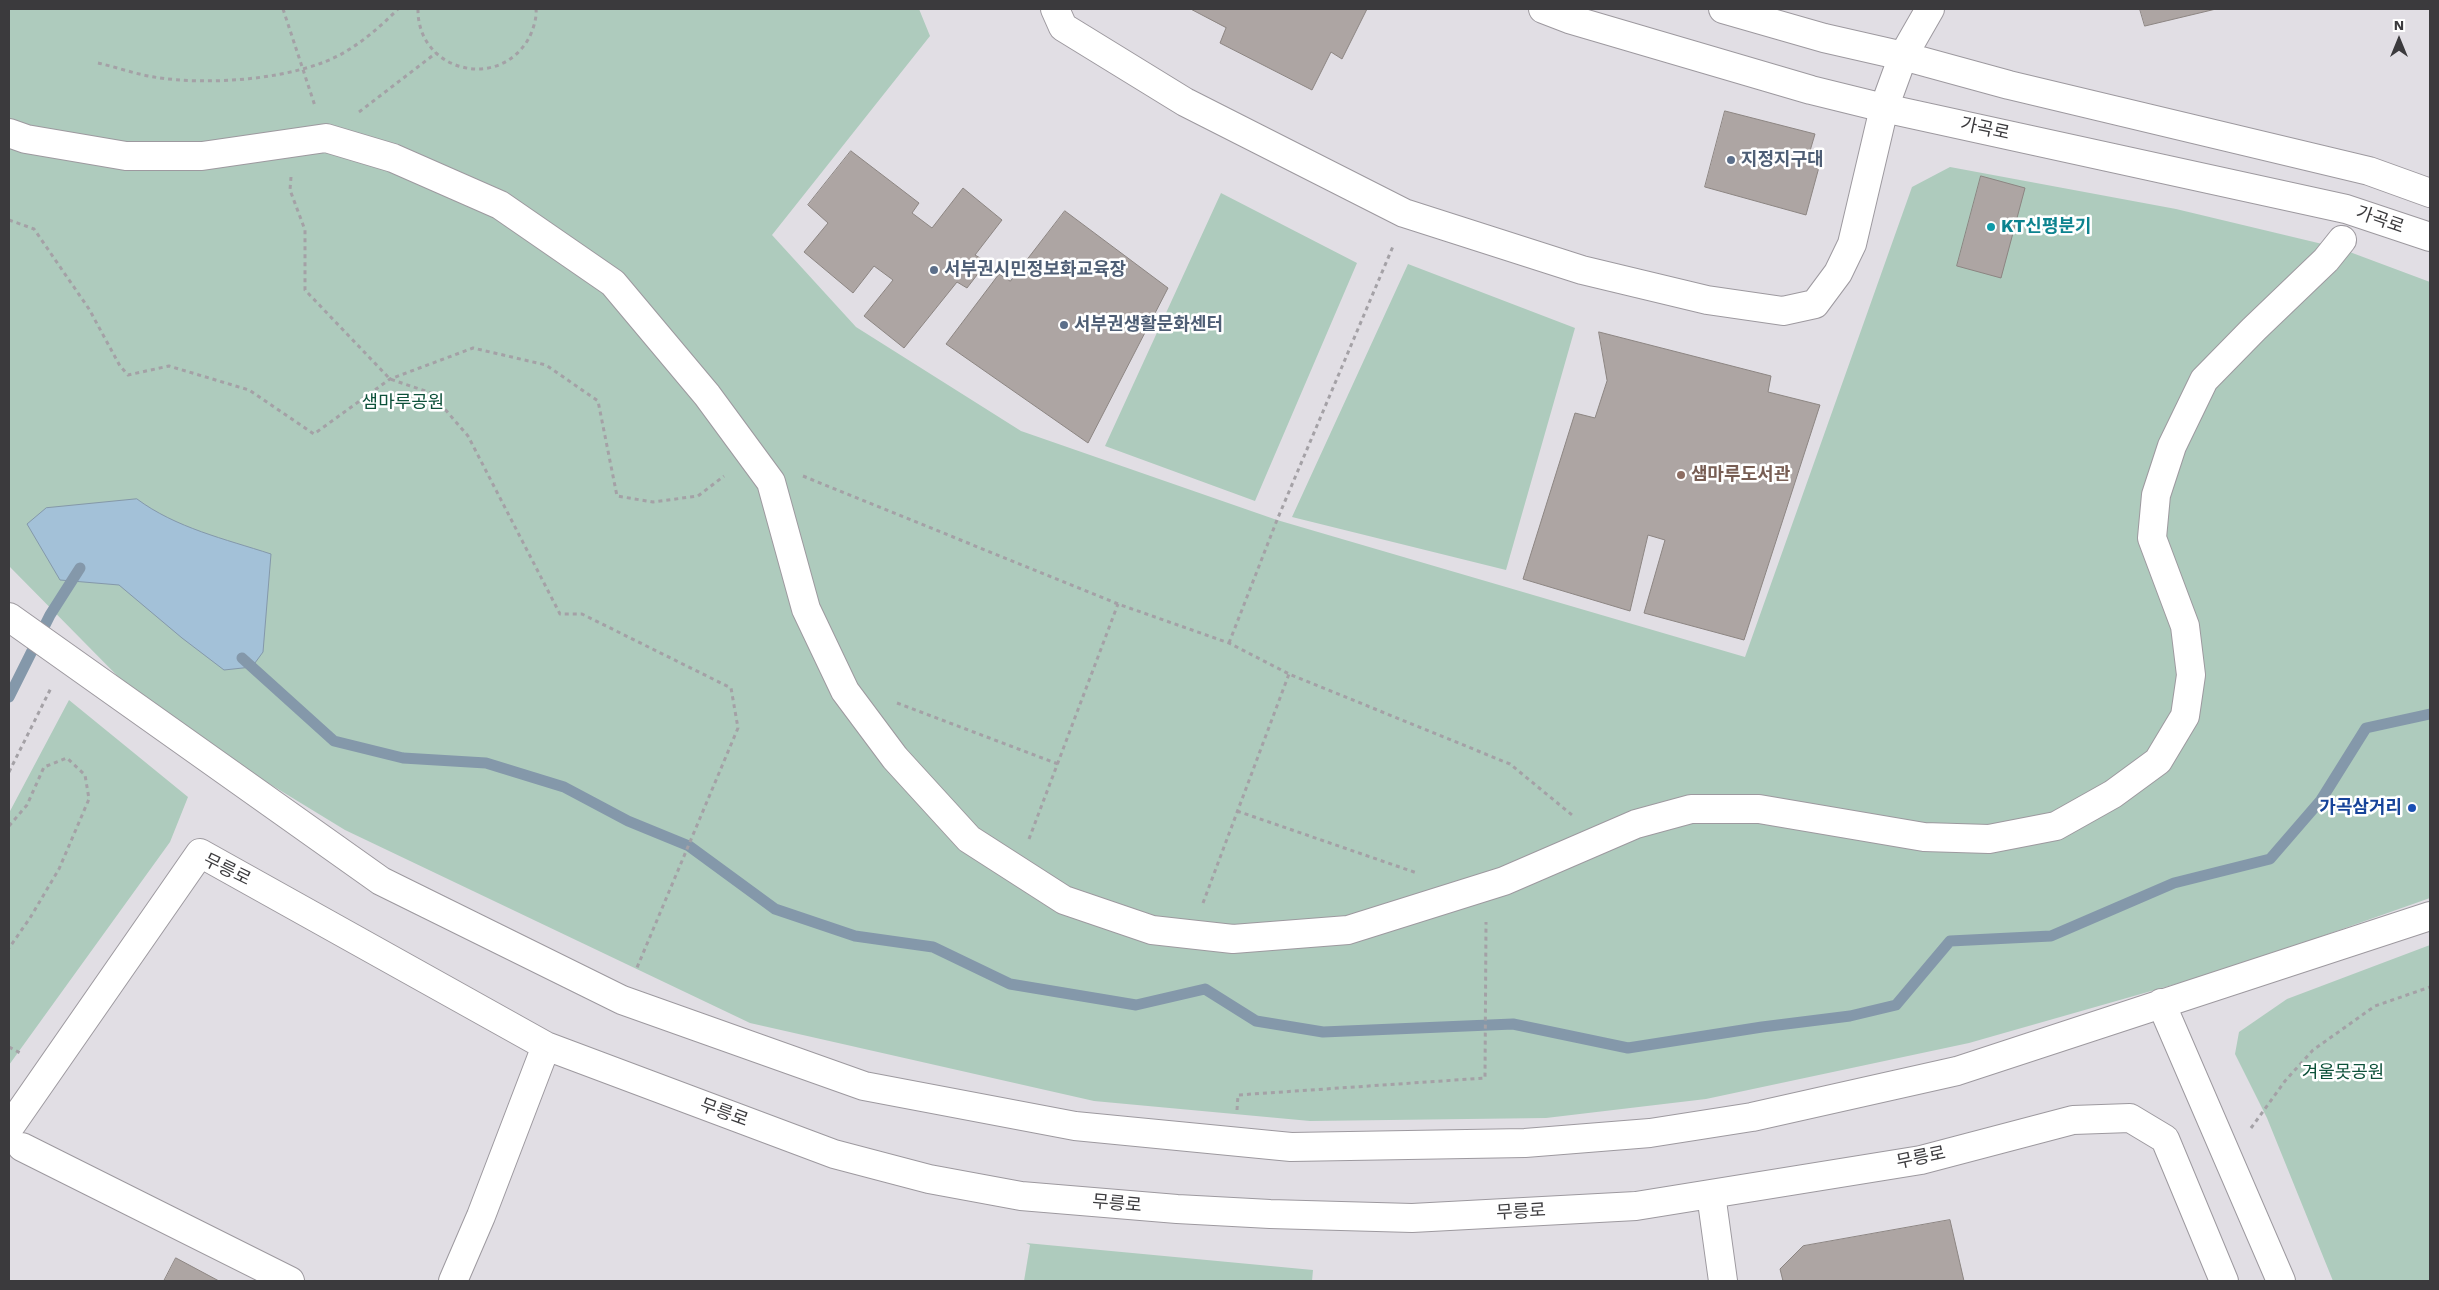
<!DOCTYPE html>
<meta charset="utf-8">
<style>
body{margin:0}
#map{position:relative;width:2439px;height:1290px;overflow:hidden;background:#e1dee4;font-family:"Work Sans",sans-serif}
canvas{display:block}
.frame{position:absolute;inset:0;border:10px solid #3b3a3d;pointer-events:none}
.north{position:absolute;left:2374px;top:15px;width:50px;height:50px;-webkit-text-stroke:4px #fff;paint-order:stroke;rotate:0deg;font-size:14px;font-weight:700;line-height:20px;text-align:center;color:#3b3a3d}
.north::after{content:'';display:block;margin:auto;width:18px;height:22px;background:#3b3a3d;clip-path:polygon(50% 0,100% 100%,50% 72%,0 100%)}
</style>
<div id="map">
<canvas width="2439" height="1290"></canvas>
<div class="frame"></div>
<div class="north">N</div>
</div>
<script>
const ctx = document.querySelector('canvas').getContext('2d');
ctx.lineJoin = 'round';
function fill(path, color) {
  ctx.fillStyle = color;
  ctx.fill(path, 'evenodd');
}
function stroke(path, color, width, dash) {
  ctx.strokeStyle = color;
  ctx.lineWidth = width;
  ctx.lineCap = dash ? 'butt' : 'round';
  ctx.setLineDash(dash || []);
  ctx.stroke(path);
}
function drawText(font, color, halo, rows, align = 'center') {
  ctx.font = font + ' "Work Sans","Noto Sans KR",sans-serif';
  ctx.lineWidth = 5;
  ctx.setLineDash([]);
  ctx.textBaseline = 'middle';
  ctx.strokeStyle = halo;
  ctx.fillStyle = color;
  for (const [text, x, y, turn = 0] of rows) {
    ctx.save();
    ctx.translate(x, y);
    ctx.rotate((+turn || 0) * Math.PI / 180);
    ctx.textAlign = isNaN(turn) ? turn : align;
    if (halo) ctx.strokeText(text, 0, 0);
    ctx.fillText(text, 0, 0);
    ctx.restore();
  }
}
fill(new Path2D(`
 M9,9H919L930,36L772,235L856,327L1021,431L1277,520L1745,657L1912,187L1950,167L2176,209L2339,248L2430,282V898L2232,968L1969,1043L1706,1099L1546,1118L1310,1121L1094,1101L750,1023L345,830L155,714L9,566Z
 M1221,193L1357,263L1255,501L1105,446Z
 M1408,264L1575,328L1506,570L1292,517Z
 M69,700L188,797L170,842L9,1065V813Z
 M2430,945V1281H2333L2267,1118L2235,1054L2239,1032L2287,999Z
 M1026,1243L1313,1270L1312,1281H1024L1030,1245Z`), '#aecbbd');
const water = new Path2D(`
 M137,499C176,528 225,539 271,554L263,652L252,667L224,670L182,638L119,585L60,580L27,524L46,508Z`);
fill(water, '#a3c1d8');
stroke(water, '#8498aa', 1);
stroke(new Path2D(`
 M242,658L334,741L403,758L486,763L564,787L628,821L689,846L775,909L855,936L933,947L1010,984L1136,1005L1205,989L1256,1021L1323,1032L1513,1024L1628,1048L1762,1027L1850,1016L1896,1005L1950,941L2051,936L2174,883L2270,859L2321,800L2366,728L2430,714
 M9,697L50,615L80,568`), '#8498aa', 11);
const building = new Path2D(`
 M1191,9H1367L1342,59L1331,52L1312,90L1220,43L1226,28Z
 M2140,9H2216L2145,26Z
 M1725,111L1815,134L1810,151L1822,156L1806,215L1705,187Z
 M851,151L919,203L912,213L932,228L963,188L1002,220L975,255L987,262L967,288L957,282L904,348L864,316L893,280L874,266L853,293L804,252L828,223L808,205Z
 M1981,176L2025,188L2001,278L1957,266Z
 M1065,211L1168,288L1088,443L946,344L999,274L1010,281Z
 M1599,332L1771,376L1768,392L1820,405L1744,640L1644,613L1665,540L1648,535L1630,611L1523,579L1575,413L1595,418L1607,381Z
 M1950,1220L1964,1281H1783L1780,1269L1803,1246Z
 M176,1258L219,1281H164Z`);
fill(building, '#ada5a3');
stroke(building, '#8c8582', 1);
const minor = new Path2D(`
 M1055,9L1063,27L1185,102L1404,213L1582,270L1707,300L1783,311L1815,304L1838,273L1852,244L1884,108L1903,56L1930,9
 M1543,9L1569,19L1811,90L1884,108L2346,209L2430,237
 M1723,9L1824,38L1903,56L2009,85L2369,171L2430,193
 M9,133L26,139L126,156H202L326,138L393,158L500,205L613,283L707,395L771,482L806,609L845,691L895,758L969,839L1064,900L1152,930L1233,939L1348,930L1504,881L1636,824L1691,809H1759L1924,837L1989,839L2056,826L2113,794L2158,761L2185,716L2191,675L2185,626L2152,538L2156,495L2172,446L2204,380L2254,329L2326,260L2342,240
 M9,617L381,881L622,1000L864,1086L1075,1126L1291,1147L1525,1143L1650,1133L1752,1117L1957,1071L2430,916
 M2161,1003L2281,1281
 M9,1128L200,853L546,1046L834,1154L929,1179L1021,1196L1177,1209L1270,1214L1412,1218L1636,1206L1921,1160L2073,1120L2130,1118L2165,1139L2224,1281
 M22,1147L290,1281
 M1711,1194L1723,1281
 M453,1281L481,1216L546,1046`);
stroke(minor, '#9d999f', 30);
stroke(new Path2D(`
 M283,9L315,106
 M418,9C417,71 499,92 529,38C533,30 537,18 536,9
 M98,63C116,67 135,74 154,77C207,86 298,80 345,52C365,40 381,26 398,9
 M359,112L436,53
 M291,177L290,190L305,230V290L390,379L431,393L468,436L560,614H582L731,688L738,728L636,970
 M9,220L34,229L89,309L120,366L128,375L169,366L249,390L314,434L390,379L473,348L546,365L598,401L617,496L653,502L698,496L724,476
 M803,476L1118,604L1229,643L1289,674L1510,764L1572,815
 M1229,643L1277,520L1394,244
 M897,703L1058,764
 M9,772L51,688
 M1237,811L1417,873
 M9,826L27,805L44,767L67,758L85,775L89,799L59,869L30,918L9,948
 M1029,839L1118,604
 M1203,903L1289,674
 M9,1047L22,1054
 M1237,1110L1238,1095L1485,1078L1486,922
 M2251,1128L2285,1081L2313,1050L2375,1006L2430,987`), '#a4a1a6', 3, [4, 4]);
stroke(minor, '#fff', 28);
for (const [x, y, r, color] of [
 [1731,160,5,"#5c6f8a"],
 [1991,227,5,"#0f9aa8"],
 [934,270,5,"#5c6f8a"],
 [1064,325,5,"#5c6f8a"],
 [1681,475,5,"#8d6e63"],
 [2412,808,5,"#1a4fb4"]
]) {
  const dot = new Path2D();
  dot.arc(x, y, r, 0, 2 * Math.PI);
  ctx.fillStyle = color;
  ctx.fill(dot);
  stroke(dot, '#fff', 2);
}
drawText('18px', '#3b3a3d', '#fff', [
 ["가곡로",1985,129,12],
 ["가곡로",2380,220,19],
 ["무릉로",227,870,26],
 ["무릉로",724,1113,20],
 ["무릉로",1921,1158,-12],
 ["무릉로",1117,1204,5],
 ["무릉로",1521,1212,-3]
]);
drawText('bold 18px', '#4e5e75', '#fff', [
 ["지정지구대",1741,160],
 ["서부권시민정보화교육장",944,270],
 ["서부권생활문화센터",1074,325]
], 'left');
drawText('bold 18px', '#0d838f', '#fff', [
 ["KT신평분기",2001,227]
], 'left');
drawText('18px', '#0d513a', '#fff', [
 ["샘마루공원",403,403],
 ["겨울못공원",2343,1073]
]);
drawText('bold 18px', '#785e54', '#fff', [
 ["샘마루도서관",1691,475]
], 'left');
drawText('bold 18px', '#164399', '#fff', [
 ["가곡삼거리",2402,808]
], 'right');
</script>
